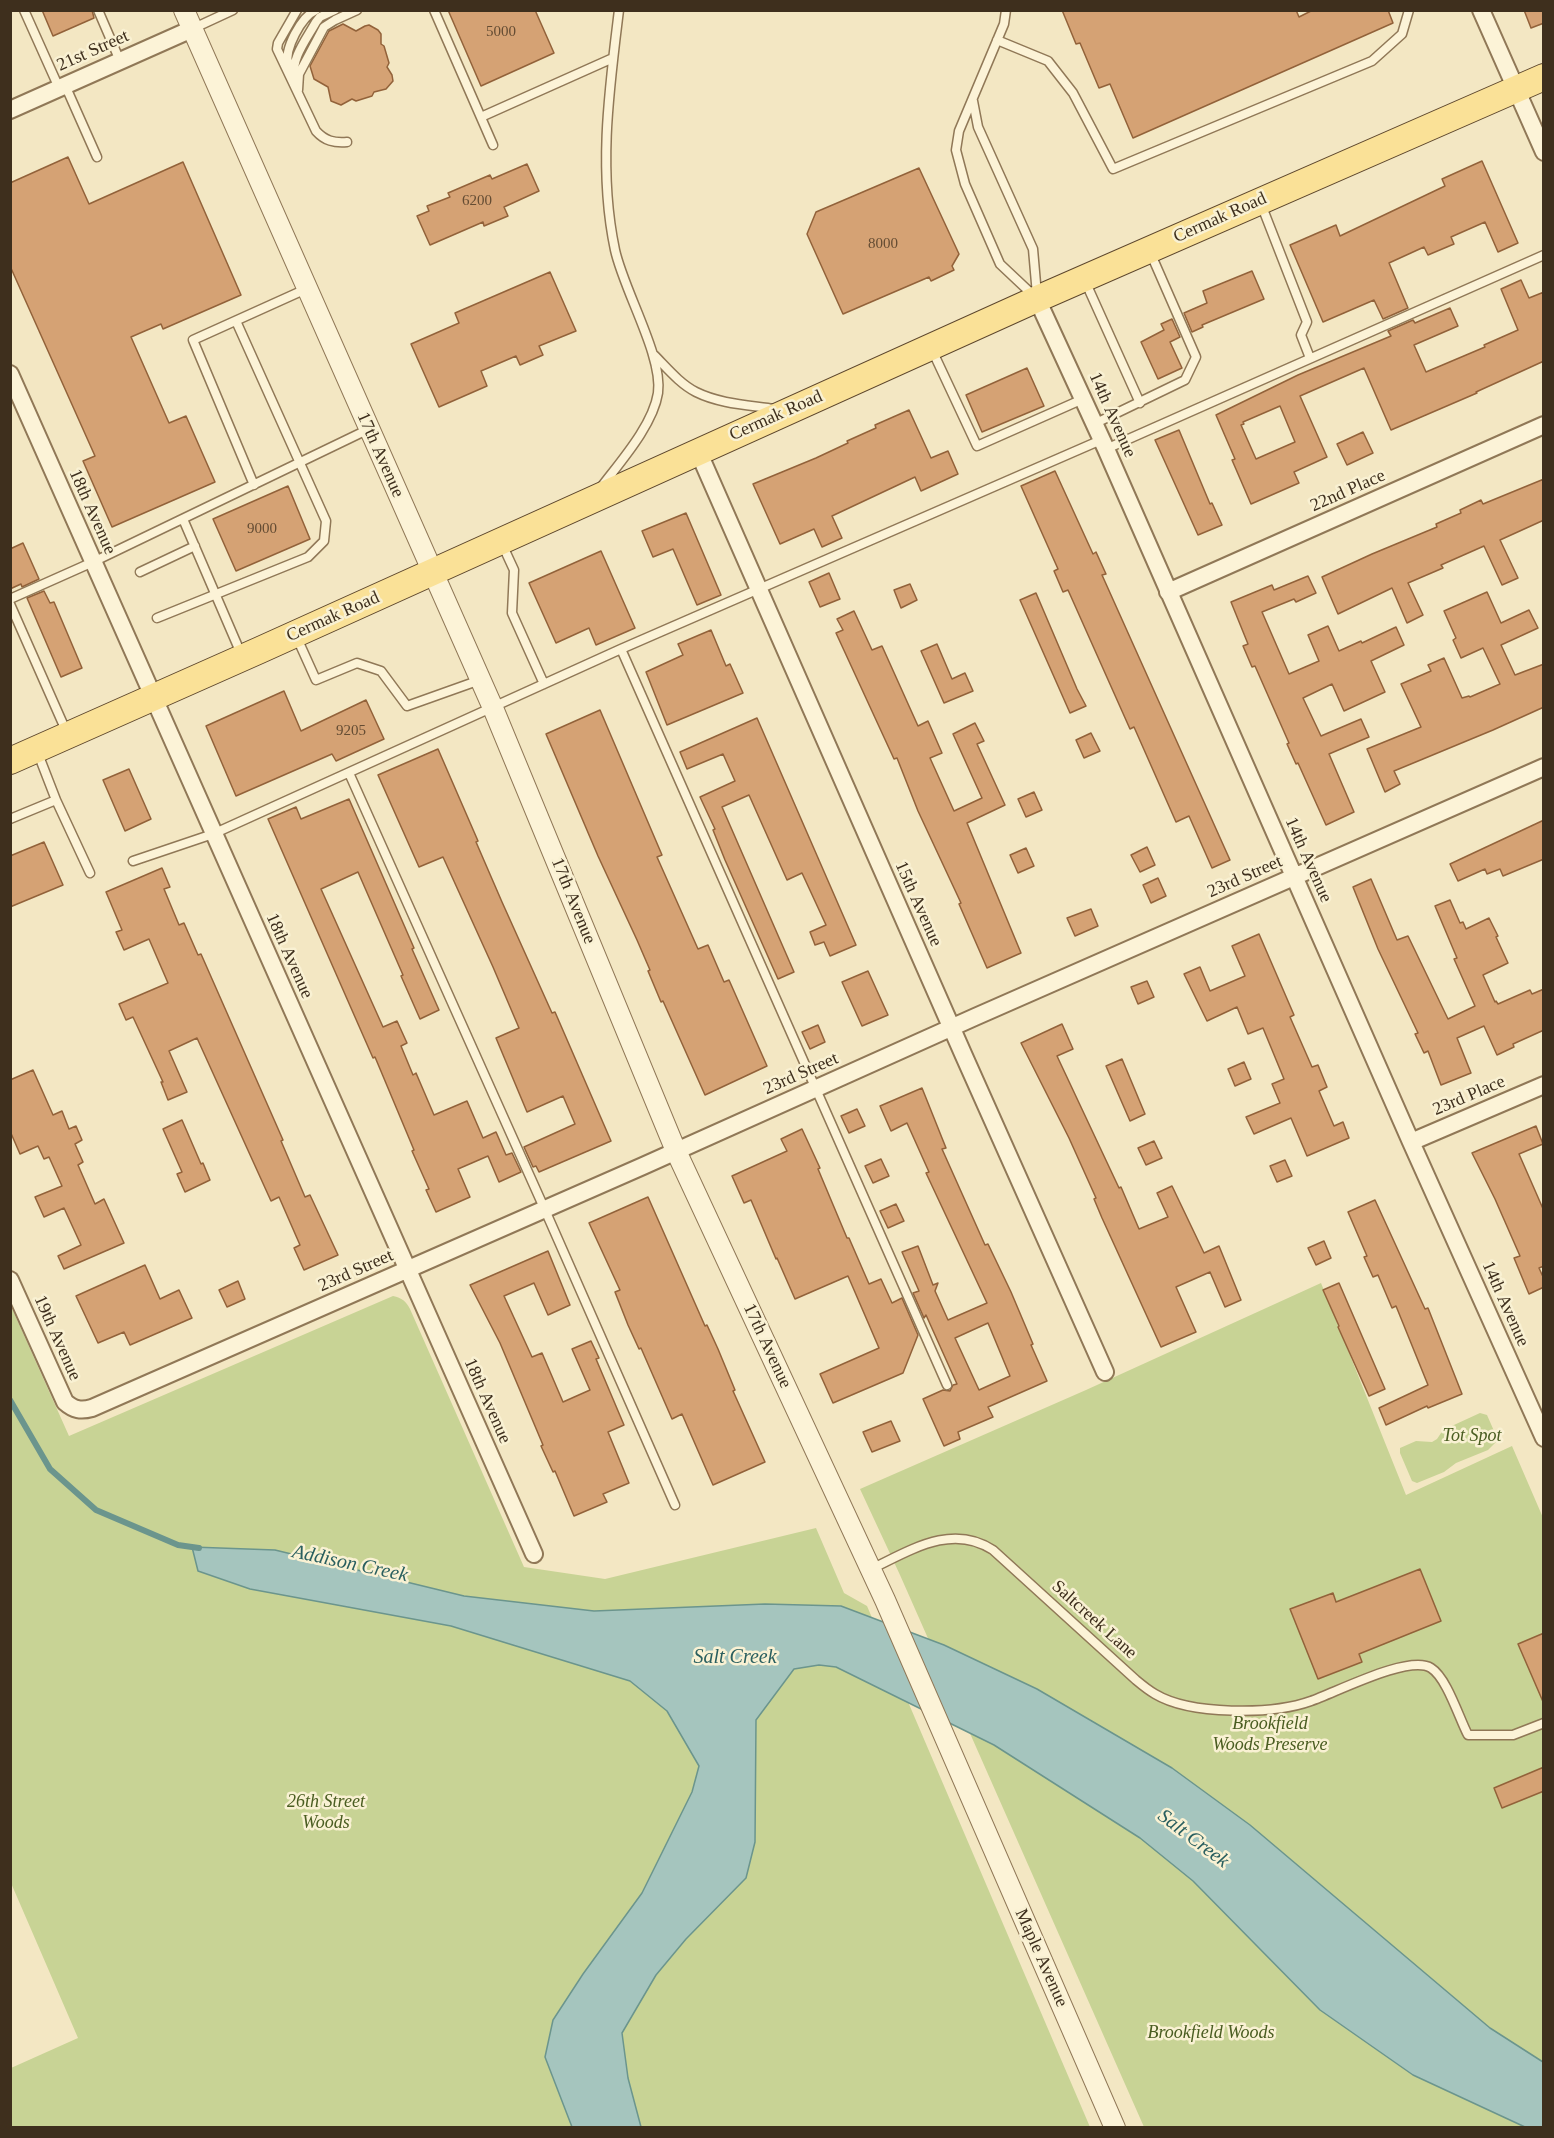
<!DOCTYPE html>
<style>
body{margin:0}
#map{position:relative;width:1554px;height:2138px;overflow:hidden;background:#f3e7c3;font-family:"Times New Roman",serif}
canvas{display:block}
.frame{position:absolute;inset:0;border:12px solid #3e2f1d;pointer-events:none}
</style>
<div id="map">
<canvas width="1554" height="2138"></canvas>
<div class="frame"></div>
</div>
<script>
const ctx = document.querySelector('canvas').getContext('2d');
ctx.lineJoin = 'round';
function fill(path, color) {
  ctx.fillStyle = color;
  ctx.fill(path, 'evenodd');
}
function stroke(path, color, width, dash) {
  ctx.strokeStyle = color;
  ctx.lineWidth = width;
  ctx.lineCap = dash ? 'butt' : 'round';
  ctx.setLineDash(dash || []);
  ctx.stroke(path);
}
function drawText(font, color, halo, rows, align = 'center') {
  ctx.font = font + ' "Times New Roman",serif';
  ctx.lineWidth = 5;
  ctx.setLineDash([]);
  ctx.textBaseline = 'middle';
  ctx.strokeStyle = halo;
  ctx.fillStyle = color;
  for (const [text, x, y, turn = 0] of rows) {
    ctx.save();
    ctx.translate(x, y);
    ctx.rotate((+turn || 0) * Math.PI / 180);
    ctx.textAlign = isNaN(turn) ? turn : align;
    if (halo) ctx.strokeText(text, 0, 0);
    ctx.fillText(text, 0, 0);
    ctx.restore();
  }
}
fill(new Path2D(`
 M1321,1283L1406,1495L1512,1446L1544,1520L1543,2127H1144L900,1575L860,1489L1086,1390Z
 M393,1296C402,1298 406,1301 410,1309L524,1567L605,1579L816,1528L844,1593L867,1606L1090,2127H11V2068L78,2038L11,1883L10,1304L69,1436Z
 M1480,1413L1487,1415L1498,1440L1488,1450L1456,1463L1444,1472L1417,1483L1412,1481L1400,1453V1448L1416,1441L1432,1442L1437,1439L1443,1430Z`), '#c8d395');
const water = new Path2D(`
 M192,1547L275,1550L464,1596L594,1611L765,1604L841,1606L944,1645L1037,1689L1172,1768L1250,1825L1490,2028L1543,2062V2127H1525L1413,2075L1320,2010L1193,1881L1140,1838L994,1745L836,1667L819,1665L794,1669L756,1720L755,1842L746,1878L686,1939L656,1975L622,2033L628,2078L641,2127H572L545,2057L553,2020L583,1974L642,1893L692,1792L699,1766L667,1711L630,1681L451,1626L250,1589L198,1571Z`);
fill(water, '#a5c5be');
stroke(water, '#6b958d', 1.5);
stroke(new Path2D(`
 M10,1400L50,1469L96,1510L178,1545L199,1548`), '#6b958d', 6);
const building = new Path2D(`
 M42,10H92L94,18L53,36Z
 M448,10H535L554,53L481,86Z
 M1062,10H1296L1299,17L1313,10H1388L1393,23L1133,138L1110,84L1099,88L1080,43L1076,44Z
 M1524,10H1544V23L1531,28Z
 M343,24L356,31L365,26L369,25L378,30L381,34V44L384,46L389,63L387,67L392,75L393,81L386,89L374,92L372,96L356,101L352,99L341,105L331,101L328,87L314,79L310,66L329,31Z
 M68,157L89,204L183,162L241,295L163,329L161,324L131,337L169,423L186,416L215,482L112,527L83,461L95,456L10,266V183Z
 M1482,161L1518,243L1498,252L1485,222L1451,237L1454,244L1428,255L1424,247L1389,263L1408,308L1383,319L1374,300L1323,322L1290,245L1336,225L1340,236L1445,186L1442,179Z
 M527,164L539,191L504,207L508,216L484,226L483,222L430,245L417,216L429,211L427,206L450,197L448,193L490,175L492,179Z
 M919,168L959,254L952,266L954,270L931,281L929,277L843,314L807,234L816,212Z
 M1252,271L1264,299L1202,325L1203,327L1192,332L1184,313L1207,303L1203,291Z
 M550,272L576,331L539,346L543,355L520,365L516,356L481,371L487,386L439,407L411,344L459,323L455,313Z
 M1521,280L1529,298L1544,292V361L1476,392L1477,393L1391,430L1364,368L1300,396L1327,457L1294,472L1299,483L1251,504L1232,460L1235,459L1216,415L1298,375L1391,336L1388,331L1413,320L1415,323L1450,308L1458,326L1414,345L1426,372L1485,347L1484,345L1518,330L1501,289ZM1280,406L1295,442L1256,459L1241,425L1244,424L1243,422Z
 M1172,319L1180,337L1170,342L1182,368L1158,379L1141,342L1164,330L1161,324Z
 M1027,368L1044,406L982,432L966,395Z
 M909,410L931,458L948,451L958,474L921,491L915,477L832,516L842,538L822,547L814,529L780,544L753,484L816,458L848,443L847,441L876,428L875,425Z
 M1179,430L1210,504L1212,503L1222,525L1198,535L1155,440Z
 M1363,432L1373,453L1347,465L1337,444Z
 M1055,471L1093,554L1096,552L1106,574L1102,575L1230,860L1212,868L1189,816L1176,822L1134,727L1130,729L1068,590L1063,592L1054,571L1058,569L1021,486Z
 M1544,479V520L1500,540L1518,578L1502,585L1484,546L1441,565L1443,568L1408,583L1423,615L1407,623L1392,588L1338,614L1322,577L1372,554L1437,527L1436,524L1461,513L1460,510L1481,500L1483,504Z
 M288,486L310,539L236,571L213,519Z
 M686,513L721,595L697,605L673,549L653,557L642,531Z
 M23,543L39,579L22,587L21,584L10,589V549Z
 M601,551L635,628L596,645L589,628L556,643L529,583Z
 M829,573L840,599L820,607L809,582Z
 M1308,576L1316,593L1296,602L1294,599L1262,612L1289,674L1319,661L1308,635L1328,626L1339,651L1361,641L1362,643L1396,627L1404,645L1371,661L1385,692L1344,711L1332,684L1303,698L1321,736L1361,719L1369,737L1329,754L1354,812L1326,825L1298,763L1296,764L1287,744L1289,743L1255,666L1252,667L1243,646L1248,644L1231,602L1272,585L1274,590Z
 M910,584L917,600L901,608L894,590Z
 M44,591L50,603L54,602L82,668L61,677L27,598Z
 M1487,592L1501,623L1529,610L1538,628L1501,645L1515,675L1544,664V707L1493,730L1394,771L1400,784L1385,792L1367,749L1421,727L1401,684L1431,671L1428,665L1444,658L1462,698L1469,696L1470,697L1500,684L1483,648L1461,658L1453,640L1456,638L1444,611Z
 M1036,593L1077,689L1086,706L1070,713L1020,600Z
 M854,611L872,650L882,646L918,726L928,721L942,753L930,758L954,811L982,798L953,734L975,723L984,741L977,744L1005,805L967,823L1021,953L987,968L959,904L961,903L918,811L897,758L894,759L836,633L843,630L837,619Z
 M711,630L726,666L730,664L743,693L667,725L646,672L683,655L678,644Z
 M937,644L952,679L965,673L973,691L944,703L921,651Z
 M284,691L301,731L366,700L384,739L336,761L332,754L236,796L206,726Z
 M600,710L662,855L657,857L698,949L708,945L724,982L729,980L767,1066L705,1095L663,1001L661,1002L648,971L650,970L637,940L598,856L546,734Z
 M757,718L856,945L830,956L824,942L815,945L810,932L826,925L802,873L787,880L749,795L722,807L794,972L778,979L725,860L713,830L715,829L700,797L735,781L723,754L687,769L680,752Z
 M1091,733L1100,751L1084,758L1076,740Z
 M438,749L478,841L476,842L502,902L552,1013L555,1012L611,1141L539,1172L536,1166L533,1167L524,1147L575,1124L563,1096L527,1112L496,1038L519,1028L493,967L443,857L419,867L378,775Z
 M129,769L151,819L125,831L103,780Z
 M1034,792L1042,810L1026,817L1018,799Z
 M349,799L414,948L412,949L439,1010L420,1019L401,976L403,975L358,872L321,889L383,1027L397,1021L407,1043L401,1046L413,1075L416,1073L434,1115L467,1101L483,1138L496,1132L506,1155L512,1153L521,1172L499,1182L488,1156L458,1169L470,1197L436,1212L426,1190L429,1189L412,1151L414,1150L375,1057L373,1058L268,819L296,807L301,819Z
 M1544,820V859L1503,876L1500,869L1487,874L1485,869L1458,881L1450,864Z
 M44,842L63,885L10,907V856Z
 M1147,847L1155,865L1140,872L1131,855Z
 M1026,848L1034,866L1018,873L1010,855Z
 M162,868L170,887L164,889L179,925L184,923L198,955L201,954L283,1140L281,1141L305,1197L310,1195L338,1255L304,1270L294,1248L300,1245L279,1197L271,1201L197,1038L169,1051L187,1092L168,1100L161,1082H163L133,1017L126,1020L119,1004L168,983L149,939L124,950L116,932L122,930L106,892Z
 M1158,878L1166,896L1151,903L1143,885Z
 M1371,879L1397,940L1408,936L1448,1019L1475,1006L1454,959L1457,958L1435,906L1450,900L1460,923L1463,922L1466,929L1489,918L1498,936L1496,937L1508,963L1483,975L1495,1002L1496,1001L1498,1004L1530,990L1532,994L1544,989V1030L1513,1044L1514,1047L1497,1055L1484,1026L1457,1038L1471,1073L1441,1085L1428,1051L1424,1053L1415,1034L1418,1033L1378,949L1353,887Z
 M1091,909L1098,926L1075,936L1067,918Z
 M1259,934L1294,1015L1290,1017L1312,1067L1318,1065L1327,1087L1319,1091L1334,1126L1343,1122L1349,1138L1307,1156L1291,1118L1254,1134L1246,1117L1280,1103L1272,1084L1284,1079L1263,1028L1248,1034L1237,1007L1207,1021L1184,974L1200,967L1210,991L1245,976L1232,946Z
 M868,971L888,1015L862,1026L842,982Z
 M1147,981L1154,997L1138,1004L1131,987Z
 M1062,1024L1073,1049L1057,1056L1119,1188L1121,1187L1139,1229L1168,1217L1157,1193L1172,1186L1204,1253L1219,1246L1241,1300L1225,1307L1210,1272L1176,1287L1196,1332L1161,1347L1102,1218L1094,1199L1096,1198L1069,1138L1021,1043Z
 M818,1025L825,1042L810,1049L802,1032Z
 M1122,1059L1145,1114L1130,1121L1106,1066Z
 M1244,1062L1251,1079L1235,1086L1228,1069Z
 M33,1070L53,1115L62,1111L69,1129L76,1126L82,1140L75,1144L83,1162L78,1165L95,1204L104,1199L124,1243L64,1269L58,1256L81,1245L64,1208L44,1217L35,1197L62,1186L49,1157L44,1159L38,1146L20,1154L10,1131V1080Z
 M922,1088L946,1148L942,1149L985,1245L988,1244L1011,1292L1033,1344L1031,1345L1047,1381L988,1407L993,1417L958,1432L960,1439L944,1446L923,1399L943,1390L950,1391L953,1385L957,1384L926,1315L924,1318L913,1293L919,1291L902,1252L918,1246L933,1285L938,1283L935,1291L948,1320L987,1303L926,1173L929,1172L907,1123L891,1131L880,1106ZM988,1323L1010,1376L979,1390L955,1338Z
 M857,1109L865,1126L849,1133L841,1116Z
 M182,1120L201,1164L203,1163L210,1180L185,1192L177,1174L182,1172L163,1129Z
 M1536,1126L1543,1144L1519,1154L1544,1211V1266L1539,1268L1544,1279V1287L1529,1294L1514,1258L1520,1256L1495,1199L1472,1153Z
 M802,1129L820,1168L818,1169L847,1238H849L869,1284L881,1279L892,1303L902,1298L918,1335L903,1373L833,1403L820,1374L879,1348L848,1276L795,1299L777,1258L776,1259L751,1200L744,1203L732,1176L787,1151L781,1139Z
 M1154,1141L1162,1158L1146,1165L1138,1148Z
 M881,1159L889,1176L873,1183L865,1166Z
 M1285,1160L1292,1176L1277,1182L1270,1166Z
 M648,1197L705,1326L707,1325L718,1349L735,1390L733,1391L765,1462L713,1485L682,1414L672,1419L641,1348L639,1349L628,1325L615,1292L620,1290L589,1223Z
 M1375,1200L1425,1309L1428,1308L1462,1394L1428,1408L1427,1406L1386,1425L1379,1408L1428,1385L1396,1306L1392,1308L1378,1275L1373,1277L1364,1257L1367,1256L1348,1212Z
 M896,1204L904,1221L888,1228L880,1211Z
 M1324,1241L1331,1258L1316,1265L1308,1248Z
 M548,1251L570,1305L548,1315L534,1283L504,1296L532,1357L542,1353L563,1402L590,1390L572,1349L591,1341L599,1358L596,1359L624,1425L608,1432L629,1483L603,1494L607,1502L574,1516L555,1471L553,1472L541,1446L543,1445L500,1343L470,1285Z
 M145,1265L160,1299L179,1290L192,1318L130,1345L124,1332L98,1343L76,1296Z
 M238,1281L245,1299L227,1307L219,1290Z
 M1339,1283L1385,1389L1369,1396L1338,1327L1339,1326L1323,1290Z
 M891,1421L900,1441L872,1452L863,1432Z
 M1420,1569L1441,1621L1359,1654L1362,1662L1318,1679L1290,1609L1333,1593L1336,1602Z
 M1544,1633V1704L1518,1644Z
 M1544,1767V1791L1502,1808L1494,1788Z`);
fill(building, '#d5a274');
stroke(building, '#92623a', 1.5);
const service = new Path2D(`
 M24,10L59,88
 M98,10L120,61
 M297,10L278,43L277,49L316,131C325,141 334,143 347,142
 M434,10L493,145
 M1006,10L1004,24L959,131L956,150L965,184L1000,264L1034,296
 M192,29L233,10
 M997,40L1048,61L1073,93L1113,169L1372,61L1402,34L1409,10
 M288,65C284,49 301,17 316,10
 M294,79C291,58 306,40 316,22L320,17L335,10
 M65,85L97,157
 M298,90L299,74L324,27L335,20L357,10
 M973,101L978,127L1033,249L1037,295
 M481,117L613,58
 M1261,204L1307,322L1301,335L1310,358
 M1085,281L1140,403
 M932,350L977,446L1083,399
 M654,355C667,368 680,384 696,392C720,404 749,405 775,409
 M1094,424L1185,380L1196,357L1150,252
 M1106,449L1544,255
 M254,485L193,340L306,289
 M602,486C621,461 653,425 658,393C663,356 624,291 615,250C598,170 609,91 619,10
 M183,519L242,656
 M502,544L514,570L512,613L544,684
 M140,572L195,546
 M10,599L93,562L369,429
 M10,604L67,733
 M157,618L308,557L324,541L326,521L236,321
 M297,638L316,680L357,663L381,671L407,706L480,680
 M621,649L947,1385
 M349,773L545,1210L675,1505
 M56,800L90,873
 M10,819L56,800L37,751
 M133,861L213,834L621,649L1101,440
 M871,1569C911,1550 952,1523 993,1550L1136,1680C1142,1685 1148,1690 1155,1694C1190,1715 1272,1715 1311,1701C1335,1693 1409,1654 1431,1668C1447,1678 1459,1718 1468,1735H1513L1544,1723`);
const minor = new Path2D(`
 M1481,10L1544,152
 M10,110L192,29
 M1037,299L1106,449L1411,1142L1544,1438
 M10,374L534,1554
 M698,451L964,1056L1105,1372
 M1168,592L1544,425
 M1411,1142L1544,1085
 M10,1280L65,1402C74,1410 81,1411 92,1408L643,1166L975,1017L1544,767`);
const tertiary = new Path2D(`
 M184,10L493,708L676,1151L885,1600L1115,2128`);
const primary = new Path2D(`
 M10,761L260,650L1037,299L1544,77`);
stroke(service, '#907857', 11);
stroke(minor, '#907857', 20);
stroke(tertiary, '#907857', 22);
stroke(primary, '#5d462c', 28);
stroke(service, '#fcf3d7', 8);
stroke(minor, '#fcf3d7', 16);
stroke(tertiary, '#fcf3d7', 20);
stroke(primary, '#fae197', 26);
drawText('15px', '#644c33', null, [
 ["5000",501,32],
 ["6200",477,201],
 ["8000",883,244],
 ["9000",262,529],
 ["9205",351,731]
]);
drawText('18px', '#3e2f1d', '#f9f1d3', [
 ["21st Street",93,51,-24],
 ["Cermak Road",1220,218,-24],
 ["14th Avenue",1112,415,66],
 ["Cermak Road",776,416,-24],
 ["17th Avenue",380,455,66],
 ["22nd Place",1348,491,-24],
 ["18th Avenue",92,512,66],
 ["Cermak Road",333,617,-24],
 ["14th Avenue",1308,860,66],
 ["23rd Street",1245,877,-24],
 ["17th Avenue",573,901,68],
 ["15th Avenue",918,904,66],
 ["18th Avenue",289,956,66],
 ["23rd Street",801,1074,-24],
 ["23rd Place",1469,1096,-23],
 ["23rd Street",356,1271,-24],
 ["14th Avenue",1505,1304,66],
 ["19th Avenue",57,1338,66],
 ["17th Avenue",767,1346,65],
 ["18th Avenue",487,1401,66],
 ["Saltcreek Lane",1094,1620,42],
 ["Maple Avenue",1041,1958,66]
]);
drawText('italic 18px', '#4a5d21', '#f9f1d3', [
 ["Tot Spot",1472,1436],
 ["Brookfield",1270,1724],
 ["Woods Preserve",1270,1745],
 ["26th Street",326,1802],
 ["Woods",326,1823],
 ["Brookfield Woods",1211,2033]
]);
drawText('italic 20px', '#2a5f5f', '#f9f1d3', [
 ["Addison Creek",350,1564,12],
 ["Salt Creek",735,1658],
 ["Salt Creek",1193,1839,37]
]);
</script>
